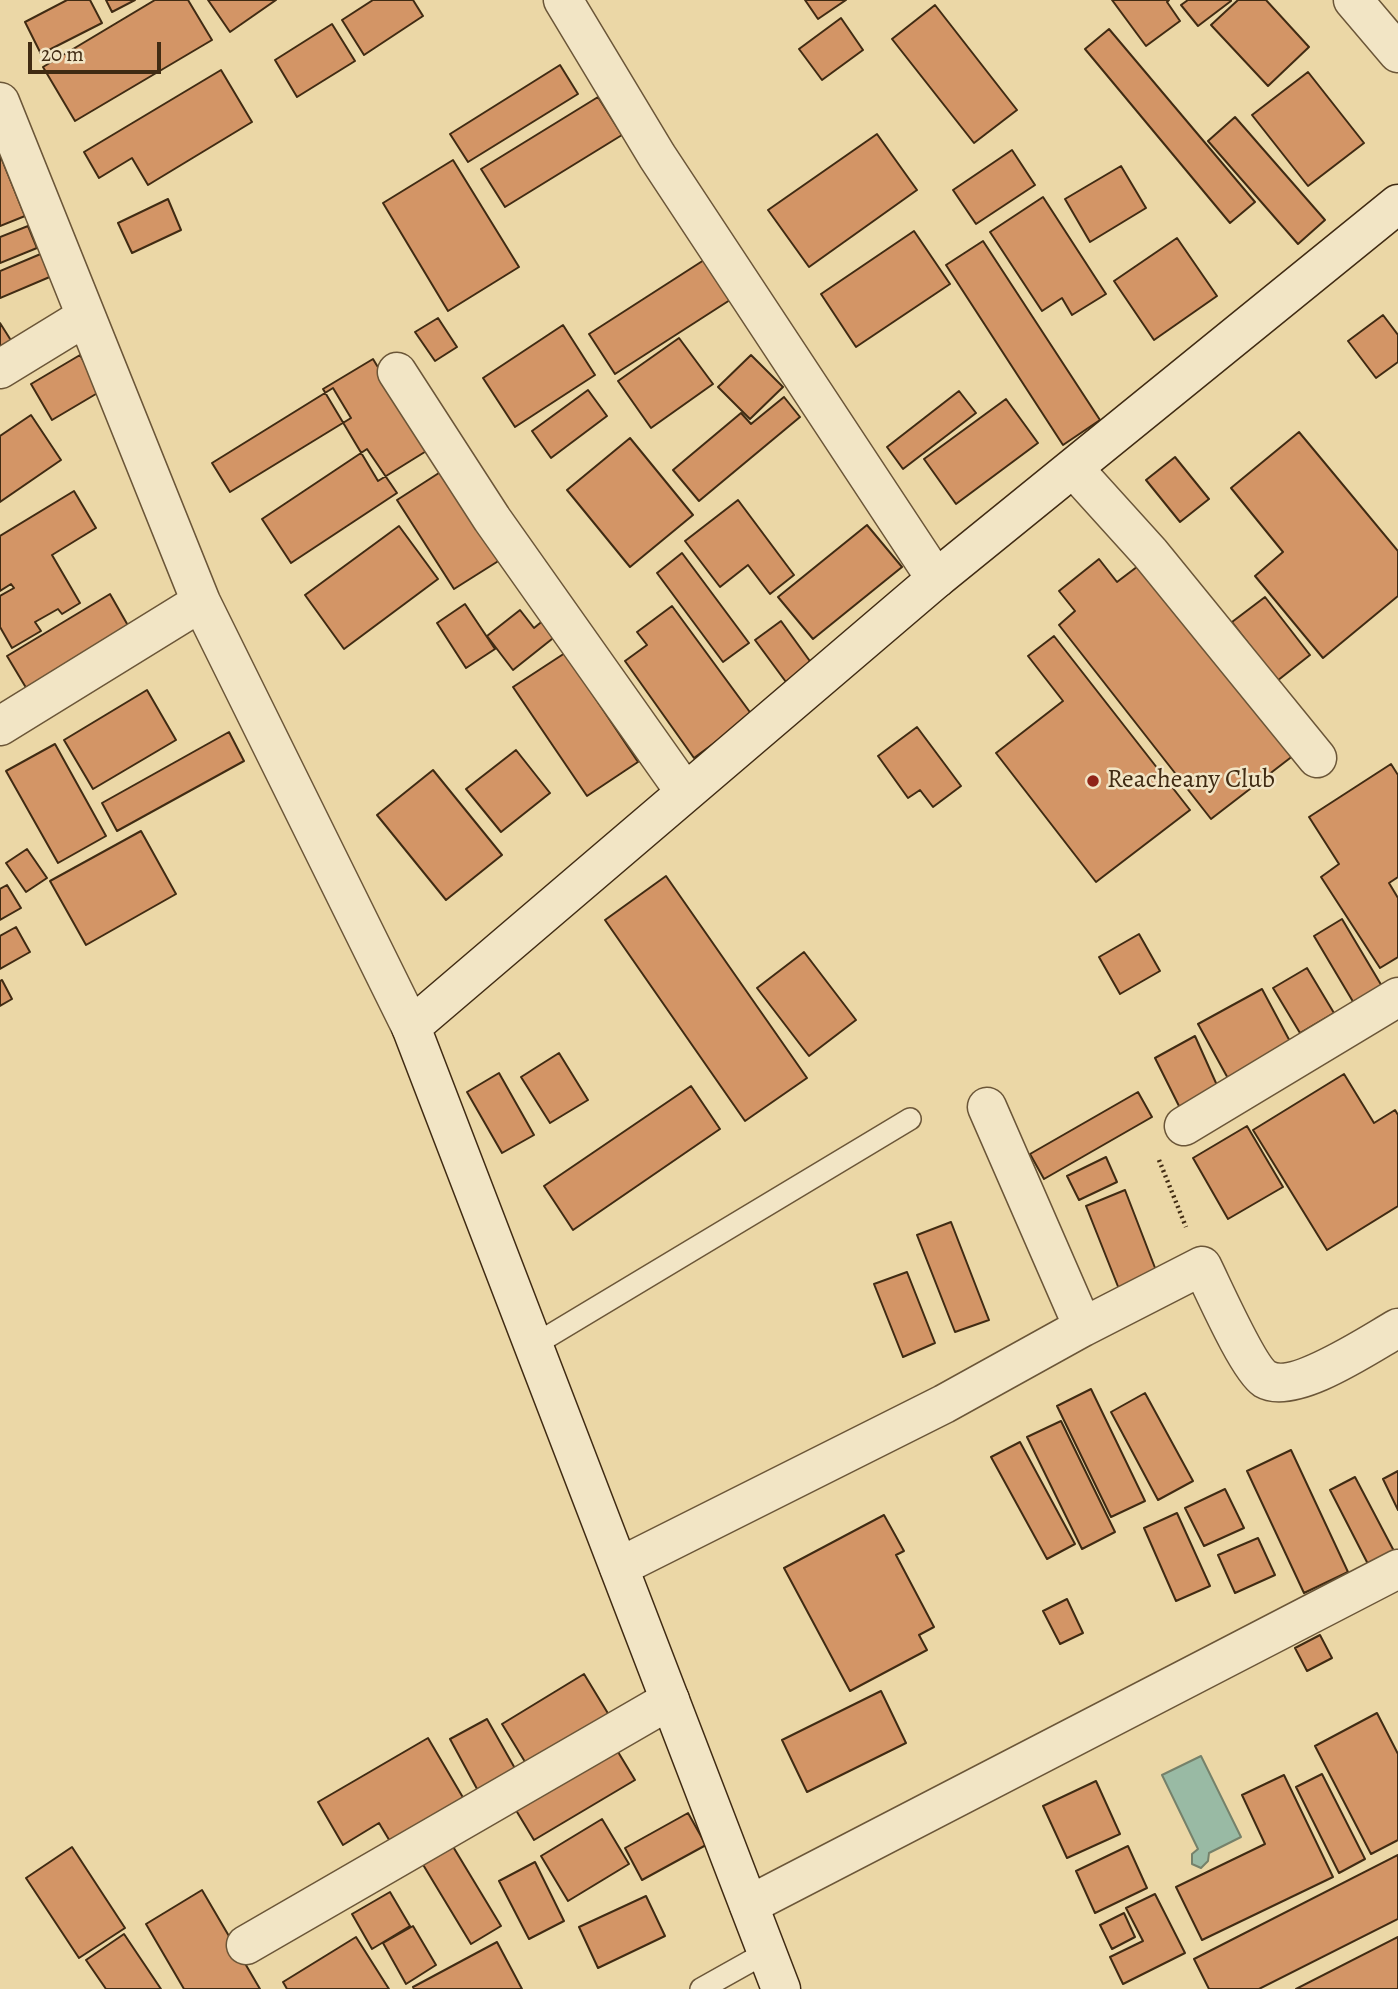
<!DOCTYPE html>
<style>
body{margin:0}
#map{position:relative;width:1398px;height:1989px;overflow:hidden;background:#ebd7a6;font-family:Alegreya,serif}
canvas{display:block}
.scale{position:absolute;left:28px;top:42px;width:133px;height:32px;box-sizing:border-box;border:4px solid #402b13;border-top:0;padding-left:9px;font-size:21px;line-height:24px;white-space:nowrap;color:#402b13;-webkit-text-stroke:5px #f2e5c5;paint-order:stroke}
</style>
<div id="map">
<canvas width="1398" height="1989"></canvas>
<div class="scale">20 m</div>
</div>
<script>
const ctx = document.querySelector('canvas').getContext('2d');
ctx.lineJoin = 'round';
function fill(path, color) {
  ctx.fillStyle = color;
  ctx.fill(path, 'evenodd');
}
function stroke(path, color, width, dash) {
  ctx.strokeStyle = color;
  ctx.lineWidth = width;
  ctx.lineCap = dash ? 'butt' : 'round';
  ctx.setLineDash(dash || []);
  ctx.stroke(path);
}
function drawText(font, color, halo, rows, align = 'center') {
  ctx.font = font + ' Alegreya,serif';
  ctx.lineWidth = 5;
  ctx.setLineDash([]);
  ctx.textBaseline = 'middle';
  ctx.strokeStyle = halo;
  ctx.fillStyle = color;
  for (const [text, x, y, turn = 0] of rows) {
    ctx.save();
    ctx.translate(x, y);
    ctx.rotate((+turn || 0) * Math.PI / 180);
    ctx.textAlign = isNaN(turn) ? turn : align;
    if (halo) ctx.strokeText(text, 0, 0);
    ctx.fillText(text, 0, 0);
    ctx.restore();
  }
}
const water = new Path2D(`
 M1201,1756L1241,1837L1209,1853L1208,1861L1201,1868L1192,1864V1854L1198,1849L1162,1775Z`);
fill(water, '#99baa4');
stroke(water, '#75816a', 2);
const building = new Path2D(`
 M67,0H90L102,23L41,54L25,22Z
 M106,0H135L112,12Z
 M155,0H188L212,40L75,121L43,67Z
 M208,0H276L230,32Z
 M373,0H413L423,16L364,55L342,20Z
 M805,0H846L818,19Z
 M1112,0H1169L1167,2L1180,21L1146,46Z
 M1188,0H1231V1L1198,26L1181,5Z
 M1238,0H1266L1309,47L1268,86L1211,25Z
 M935,5L1017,110L974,143L892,39Z
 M841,18L863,50L822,80L799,49Z
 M332,24L355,61L297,97L275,60Z
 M1109,29L1255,202L1230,223L1085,49Z
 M560,65L578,94L468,162L450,134Z
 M221,70L252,122L148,185L132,158L99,178L84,152Z
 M1308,72L1364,143L1308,186L1252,115Z
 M598,97L622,135L505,207L481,169Z
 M1235,117L1325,220L1298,244L1208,141Z
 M877,134L917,190L809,267L768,210Z
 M1012,150L1035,185L976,224L953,190Z
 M1,157L25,216L0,226V158Z
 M453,160L519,267L448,311L383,203Z
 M1121,166L1146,208L1090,242L1065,199Z
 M1043,197L1106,294L1072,315L1062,298L1042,311L990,232Z
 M168,199L181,230L132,253L118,223Z
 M28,226L37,248L0,263V237Z
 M914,231L950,284L856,347L821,294Z
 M1177,238L1217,296L1154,340L1114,281Z
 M983,241L1100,420L1063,445L946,265Z
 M43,253L52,276L0,298V271Z
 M704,260L730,300L615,374L589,334Z
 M1383,315L1398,335V362L1376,378L1348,341Z
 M438,318L457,347L435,361L415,332Z
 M0,323L12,342L0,350Z
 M563,325L595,375L515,427L483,378Z
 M679,338L713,384L651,428L618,381Z
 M80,355L101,391L52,420L31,384Z
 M751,355L783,387L750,419L718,387Z
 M373,359L428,450L378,481L323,389Z
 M333,388L351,418L230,492L212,463Z
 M588,390L607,416L551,458L532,431Z
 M959,391L976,413L903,469L887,447Z
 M784,397L800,417L699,501L673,470L741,413L751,424Z
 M1006,399L1038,443L956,504L924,459Z
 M31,415L61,460L0,502V436Z
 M1299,432L1398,551V596L1323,658L1255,576L1283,552L1231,488Z
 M630,438L693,515L630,567L567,490Z
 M367,449L397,493L291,563L262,519Z
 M1175,457L1209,499L1180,522L1146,480Z
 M442,471L500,560L454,589L397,500Z
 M74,491L96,528L52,555L80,603L62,614L58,609L35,622L41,631L12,648L0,627V596L14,588L11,584L0,591V536Z
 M738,500L794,575L770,594L748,565L720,587L685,541Z
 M867,525L902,567L813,639L778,597Z
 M399,526L438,579L344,649L305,595Z
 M682,553L749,643L723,662L657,573Z
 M1099,559L1117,582L1146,560L1294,755L1211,819L1059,625L1075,611L1059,591Z
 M110,594L130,629L28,691L7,656Z
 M1265,597L1310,655L1277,681L1232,622Z
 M465,604L495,649L466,668L437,623Z
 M672,606L752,715L694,758L625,661L647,645L637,632Z
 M520,610L534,628L545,619L557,635L513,670L487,636Z
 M781,621L812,664L786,682L755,640Z
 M1054,636L1190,810L1096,882L996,753L1063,701L1028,656Z
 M565,653L638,762L587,796L513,687Z
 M147,690L176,740L93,789L64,740Z
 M917,727L961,786L933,807L920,790L908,798L878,756Z
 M229,732L244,761L117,831L102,803Z
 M55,744L106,836L58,863L6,771Z
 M516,750L550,793L501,832L466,789Z
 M1391,764L1398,775V877L1389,883L1398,898V957L1380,968L1321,877L1339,864L1309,817Z
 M433,770L502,855L446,900L377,815Z
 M141,831L176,894L86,945L50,881Z
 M27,849L47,878L26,892L6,863Z
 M666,876L807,1078L745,1121L605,920Z
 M7,885L21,908L0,920V889Z
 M1342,919L1386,993L1358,1010L1314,936Z
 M16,927L30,952L0,969V936Z
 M1139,934L1160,971L1120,994L1099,957Z
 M804,952L856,1020L809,1056L757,988Z
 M1307,968L1334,1013L1300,1033L1273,988Z
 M2,980L12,999L0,1006V981Z
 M1262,989L1293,1047L1230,1082L1198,1024Z
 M1195,1036L1220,1092L1183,1114L1155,1058Z
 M559,1053L588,1100L550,1123L521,1077Z
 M499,1073L534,1135L502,1153L467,1092Z
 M1344,1074L1374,1123L1395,1110L1398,1115V1206L1327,1250L1253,1130Z
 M691,1086L720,1129L573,1230L544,1186Z
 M1138,1092L1152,1117L1044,1179L1030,1154Z
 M1247,1126L1283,1187L1228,1219L1193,1158Z
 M1106,1157L1117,1182L1079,1200L1067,1176Z
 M1125,1190L1157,1273L1119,1289L1086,1206Z
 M951,1222L989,1320L955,1332L917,1235Z
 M907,1272L935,1343L903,1357L874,1284Z
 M1091,1389L1145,1501L1111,1517L1057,1406Z
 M1145,1393L1193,1481L1158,1500L1111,1412Z
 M1061,1421L1115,1532L1082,1549L1027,1437Z
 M1020,1442L1075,1544L1047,1559L991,1457Z
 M1291,1450L1348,1572L1304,1593L1247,1471Z
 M1398,1471V1510L1383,1479Z
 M1355,1477L1395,1553L1369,1566L1330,1490Z
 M1225,1489L1244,1528L1204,1546L1185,1508Z
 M1177,1513L1210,1586L1176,1601L1144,1528Z
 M884,1515L904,1551L896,1555L934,1627L919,1635L927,1650L850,1691L784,1568Z
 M1258,1538L1275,1575L1235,1593L1218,1555Z
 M1067,1599L1083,1633L1060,1644L1043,1611Z
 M1320,1635L1332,1658L1307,1671L1295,1648Z
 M584,1674L612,1720L530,1770L502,1724Z
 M881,1691L906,1743L807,1792L782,1740Z
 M1377,1713L1398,1754V1840L1371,1854L1315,1746Z
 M487,1719L521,1779L483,1800L450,1739Z
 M428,1738L468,1806L394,1848L379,1823L343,1845L318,1802Z
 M612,1742L635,1780L534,1840L511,1802Z
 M1322,1774L1365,1859L1339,1873L1296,1787Z
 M1284,1775L1333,1877L1202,1940L1176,1887L1265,1844L1242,1795Z
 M1096,1781L1120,1834L1067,1858L1043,1806Z
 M688,1813L706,1845L642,1880L625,1848Z
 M602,1819L629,1864L568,1901L541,1856Z
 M449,1840L501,1926L471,1944L419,1858Z
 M1128,1846L1147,1888L1095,1913L1076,1871Z
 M72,1847L125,1928L79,1958L26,1878Z
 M1398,1855V1919L1259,1989H1209L1194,1959Z
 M535,1862L564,1921L529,1939L499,1881Z
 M202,1890L260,1989H184L146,1924Z
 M390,1892L410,1926L372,1949L352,1914Z
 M1155,1894L1185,1953L1123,1984L1110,1957L1143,1941L1126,1908Z
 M646,1896L665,1936L598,1968L579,1927Z
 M1124,1913L1135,1937L1112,1949L1100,1925Z
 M413,1926L436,1965L406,1984L383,1943Z
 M124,1934L161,1989H106L86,1960Z
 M356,1937L389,1989H287L283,1982Z
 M1398,1937V1989H1296Z
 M497,1942L522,1989H414L413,1987Z`);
fill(building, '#d39566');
stroke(building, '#402b13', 2);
const lane = new Path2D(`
 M534,1345L910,1119
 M701,1989L767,1952`);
const street = new Path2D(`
 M563,0L657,156L936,579
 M1353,0L1398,53
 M0,102L201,602L411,1027
 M0,369L85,317
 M397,372L492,519L685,792
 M1074,469L1150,553L1317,758
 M0,726L201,602
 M987,1107L1083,1327
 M1184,1126L1398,997
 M619,1567L944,1404L1083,1327L1202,1266C1213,1288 1248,1368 1265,1379C1294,1396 1371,1343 1398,1328
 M749,1905L1398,1569
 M246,1945L670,1700`);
const secondary = new Path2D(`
 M781,1989L411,1027L936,579L1398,204`);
stroke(lane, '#6b5638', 24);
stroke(street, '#6b5638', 41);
stroke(secondary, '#402b13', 41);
stroke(new Path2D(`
 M1159,1160L1186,1227`), '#402b13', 4.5, [2, 3.5]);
stroke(lane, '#f2e5c5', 21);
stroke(street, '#f2e5c5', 38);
stroke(secondary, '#f2e5c5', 38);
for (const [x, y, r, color] of [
 [1093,781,7,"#8f2418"]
]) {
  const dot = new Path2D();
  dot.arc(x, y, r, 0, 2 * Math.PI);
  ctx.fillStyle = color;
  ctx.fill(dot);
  stroke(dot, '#f2e5c5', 2.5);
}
drawText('26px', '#402b13', '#f2e5c5', [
 ["Reacheany Club",1107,781]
], 'left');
</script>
